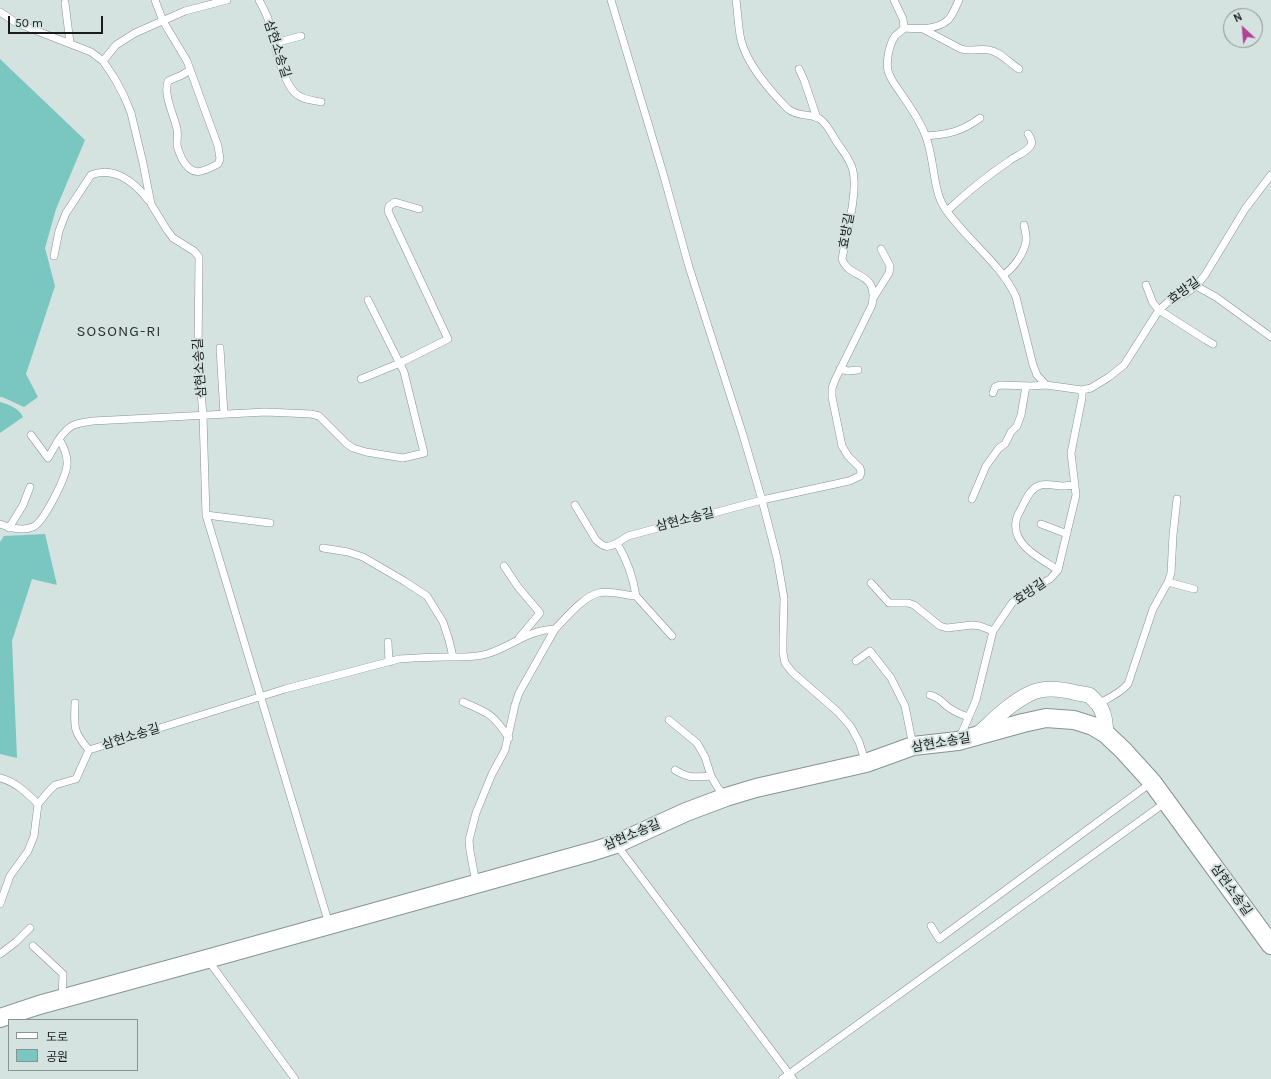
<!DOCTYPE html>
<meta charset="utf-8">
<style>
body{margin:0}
#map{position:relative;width:1271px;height:1079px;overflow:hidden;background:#d4e2e0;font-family:Karla,"Noto Sans KR",sans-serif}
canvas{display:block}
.legend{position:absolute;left:8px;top:1019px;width:130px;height:52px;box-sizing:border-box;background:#d4e2e0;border:1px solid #899392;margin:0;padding:5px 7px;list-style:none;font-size:12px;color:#181d1c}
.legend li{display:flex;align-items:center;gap:8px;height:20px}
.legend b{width:20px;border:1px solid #899392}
.north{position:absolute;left:1223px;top:8px;width:40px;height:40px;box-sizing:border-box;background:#d4e2e0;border:1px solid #899392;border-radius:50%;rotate:334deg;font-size:11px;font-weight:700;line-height:16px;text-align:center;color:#181d1c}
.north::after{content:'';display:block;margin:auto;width:14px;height:18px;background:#b3419b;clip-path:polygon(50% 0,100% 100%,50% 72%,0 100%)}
.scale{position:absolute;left:8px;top:16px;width:95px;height:18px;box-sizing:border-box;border:2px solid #181d1c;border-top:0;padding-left:5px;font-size:12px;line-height:14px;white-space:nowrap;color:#181d1c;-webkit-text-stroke:3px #d4e2e0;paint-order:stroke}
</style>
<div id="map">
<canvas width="1271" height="1079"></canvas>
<ul class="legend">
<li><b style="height:5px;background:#fff"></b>도로</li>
<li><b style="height:11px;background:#79c7c0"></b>공원</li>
</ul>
<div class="north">N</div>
<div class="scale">50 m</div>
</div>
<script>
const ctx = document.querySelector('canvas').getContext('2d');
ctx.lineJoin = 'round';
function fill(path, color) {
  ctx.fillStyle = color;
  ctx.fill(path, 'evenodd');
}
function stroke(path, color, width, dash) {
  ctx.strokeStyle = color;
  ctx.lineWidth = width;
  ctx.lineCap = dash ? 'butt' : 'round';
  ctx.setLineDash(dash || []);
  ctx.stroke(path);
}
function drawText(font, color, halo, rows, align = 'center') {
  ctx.font = font + ' Karla,"Noto Sans KR",sans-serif';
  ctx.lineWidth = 4;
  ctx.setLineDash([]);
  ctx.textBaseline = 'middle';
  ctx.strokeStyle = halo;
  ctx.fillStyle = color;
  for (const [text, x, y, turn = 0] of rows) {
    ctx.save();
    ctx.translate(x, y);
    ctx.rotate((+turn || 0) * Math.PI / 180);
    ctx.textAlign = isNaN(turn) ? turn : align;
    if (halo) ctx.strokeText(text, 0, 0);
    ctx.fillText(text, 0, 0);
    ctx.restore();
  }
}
fill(new Path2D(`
 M0,59L85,140L56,209L45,248L55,286L26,374L38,397L24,407L2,397H0Z
 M0,402C8,404 20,409 23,417L0,433Z
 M45,534L57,585L32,579L12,641L17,758L0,754V542L4,536Z`), '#79c7c0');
const service = new Path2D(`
 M155,0L163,21L187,61L218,146L220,159L218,164C201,173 192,177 182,159C180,154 178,150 177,145C177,140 178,134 177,129C174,115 163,95 168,81L182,75L190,70
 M259,0C264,9 269,18 271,29C276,48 281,78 295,93C302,100 312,100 321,102
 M611,0L663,173L689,267L743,435L762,500L777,558L784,598L783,639V653L785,663L792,672L838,712L851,727L859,742L866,763
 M894,0L903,19L904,28
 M959,0C956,6 953,15 948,20C937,30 919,29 904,28C902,31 898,33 895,36C889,45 886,61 888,71C891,81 897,87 902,95C911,108 921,122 926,137C934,157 933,190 944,207C965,239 1000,262 1016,297L1033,365L1037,375L1046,385L1082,390L1091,388L1109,377L1124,365L1159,310L1168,302L1185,294L1196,286L1205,275L1245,209L1271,175
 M65,3L70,43
 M0,12L15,22L32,29L91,52L103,61L115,79L124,96L131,113L143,163L151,204L167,230L173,238L194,251L199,257L198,354L203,416L206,515L329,924
 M923,29L961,49C971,52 980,48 989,50C1001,52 1009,63 1019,69
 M275,43L301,36
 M103,61L116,45L135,33L185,11L227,0
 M799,69L804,80L817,118
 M926,136C949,134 961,132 980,118
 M947,211C966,193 987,176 1009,161C1015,156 1028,152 1031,145C1033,141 1030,137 1028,134
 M54,256L59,231L66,213L91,175C114,166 135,182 148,200
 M1003,275C1013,269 1024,254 1026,241C1027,236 1025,231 1024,225
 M1146,285L1153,303L1159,310L1206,340L1213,344
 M1196,286L1216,297L1271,337
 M874,297L889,273L890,266L881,249
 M220,348L224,414
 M840,369L848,371L858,370
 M361,379L400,363L448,339L388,211L389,206L395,202L419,209
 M993,393L995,387L1000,385L1031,386L1046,385
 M31,435L48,458L59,439
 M972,499L986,466L999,448L1005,444L1011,432L1017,426L1021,415L1026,386
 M575,505L596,540C605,548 607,548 617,543
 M206,515L270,523
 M0,524C10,528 23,531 33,527C44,522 66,477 67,465C68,455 64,447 59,439C71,423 74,424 93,421L266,412L311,414L319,416L347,444L353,448L366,452L403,458L424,453L404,372L368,300
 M1041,524L1067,534
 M9,528L23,505L30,487
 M323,548L348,552L363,557L404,581L427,596L443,622L449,640L453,657
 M504,566L518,587L540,613L519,638
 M1058,570C1041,559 1012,545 1016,522C1016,516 1021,510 1023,505C1027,497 1032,487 1041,485C1048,483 1056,486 1063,486C1067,486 1071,485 1075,485
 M1168,582L1194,589
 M871,583L889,603H908L914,605L940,626L947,628L972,625L980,626L993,631
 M636,596L672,636
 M388,642L389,662
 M856,661L870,651L891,678L905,706L913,746
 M930,695C942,699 940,701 948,707C955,712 961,715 969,717
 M463,702C489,713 493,714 509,738
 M75,703C74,727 73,732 89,750
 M1098,704C1109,698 1119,694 1128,684L1153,609L1168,582L1171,573L1173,535L1177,499
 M669,720L697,743L705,757L711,776L718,788L726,797
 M960,737L976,700L993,631L1012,603L1031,589L1050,579L1058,570L1076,495L1071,453L1082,398V390
 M675,770C690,779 694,777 711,776
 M0,778C16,782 27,793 38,804
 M616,844L793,1079
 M476,883L470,851L469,840L476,813L492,774L505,750L515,705L519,693L555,629
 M0,904L10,876L28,851L34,836L38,804L48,792L55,785L76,779L89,750L285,689L399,659C414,658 430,657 445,657C459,657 473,658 487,654C513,646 527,630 555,629C566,618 583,597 598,593C609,590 624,595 636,596C633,576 627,560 617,543L628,536L762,500L849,481L860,476L861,472L860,468L848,456L842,446L832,397V388L835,380L872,305C879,270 849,280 842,259C846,236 858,193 853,171C851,160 842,150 836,141C832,134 827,124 820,119C810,113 800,118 788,109C771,92 747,64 741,40C738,27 738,13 736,0
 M931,926L939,939L1152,782
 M33,946L63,974L62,998
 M0,954L16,942L30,928
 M208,960L295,1079
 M782,1079L1166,802`);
const minor = new Path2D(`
 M976,736C993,721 1009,704 1029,694C1044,686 1062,689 1077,693C1081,694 1086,694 1089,695C1092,697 1096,702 1098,704C1105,713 1105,723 1106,734`);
const tertiary = new Path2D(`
 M0,1018L39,1005L207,959L594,851L616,844L686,812L726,797L756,788L866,763L913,746L958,741L1023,723L1046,718L1074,720L1093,726L1106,734L1123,750L1152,782L1271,945`);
stroke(service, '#879493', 8);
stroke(minor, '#879493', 16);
stroke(tertiary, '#879493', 20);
stroke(service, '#fff', 7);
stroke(minor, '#fff', 15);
stroke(tertiary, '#fff', 18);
drawText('13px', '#181d1c', '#d4e2e0', [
 ["삼현소송길",277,49,72],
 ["효방길",847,231,-80],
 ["효방길",1184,291,-36],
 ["삼현소송길",200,368,-94],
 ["삼현소송길",685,520,-14],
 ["효방길",1030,592,-34],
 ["삼현소송길",131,737,-17],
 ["삼현소송길",941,743,-10],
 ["삼현소송길",632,835,-23],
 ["삼현소송길",1231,890,54]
]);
ctx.letterSpacing = '1px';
drawText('15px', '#273230', '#d4e2e0', [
 ["SOSONG-RI",119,332]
]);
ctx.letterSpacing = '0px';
</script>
